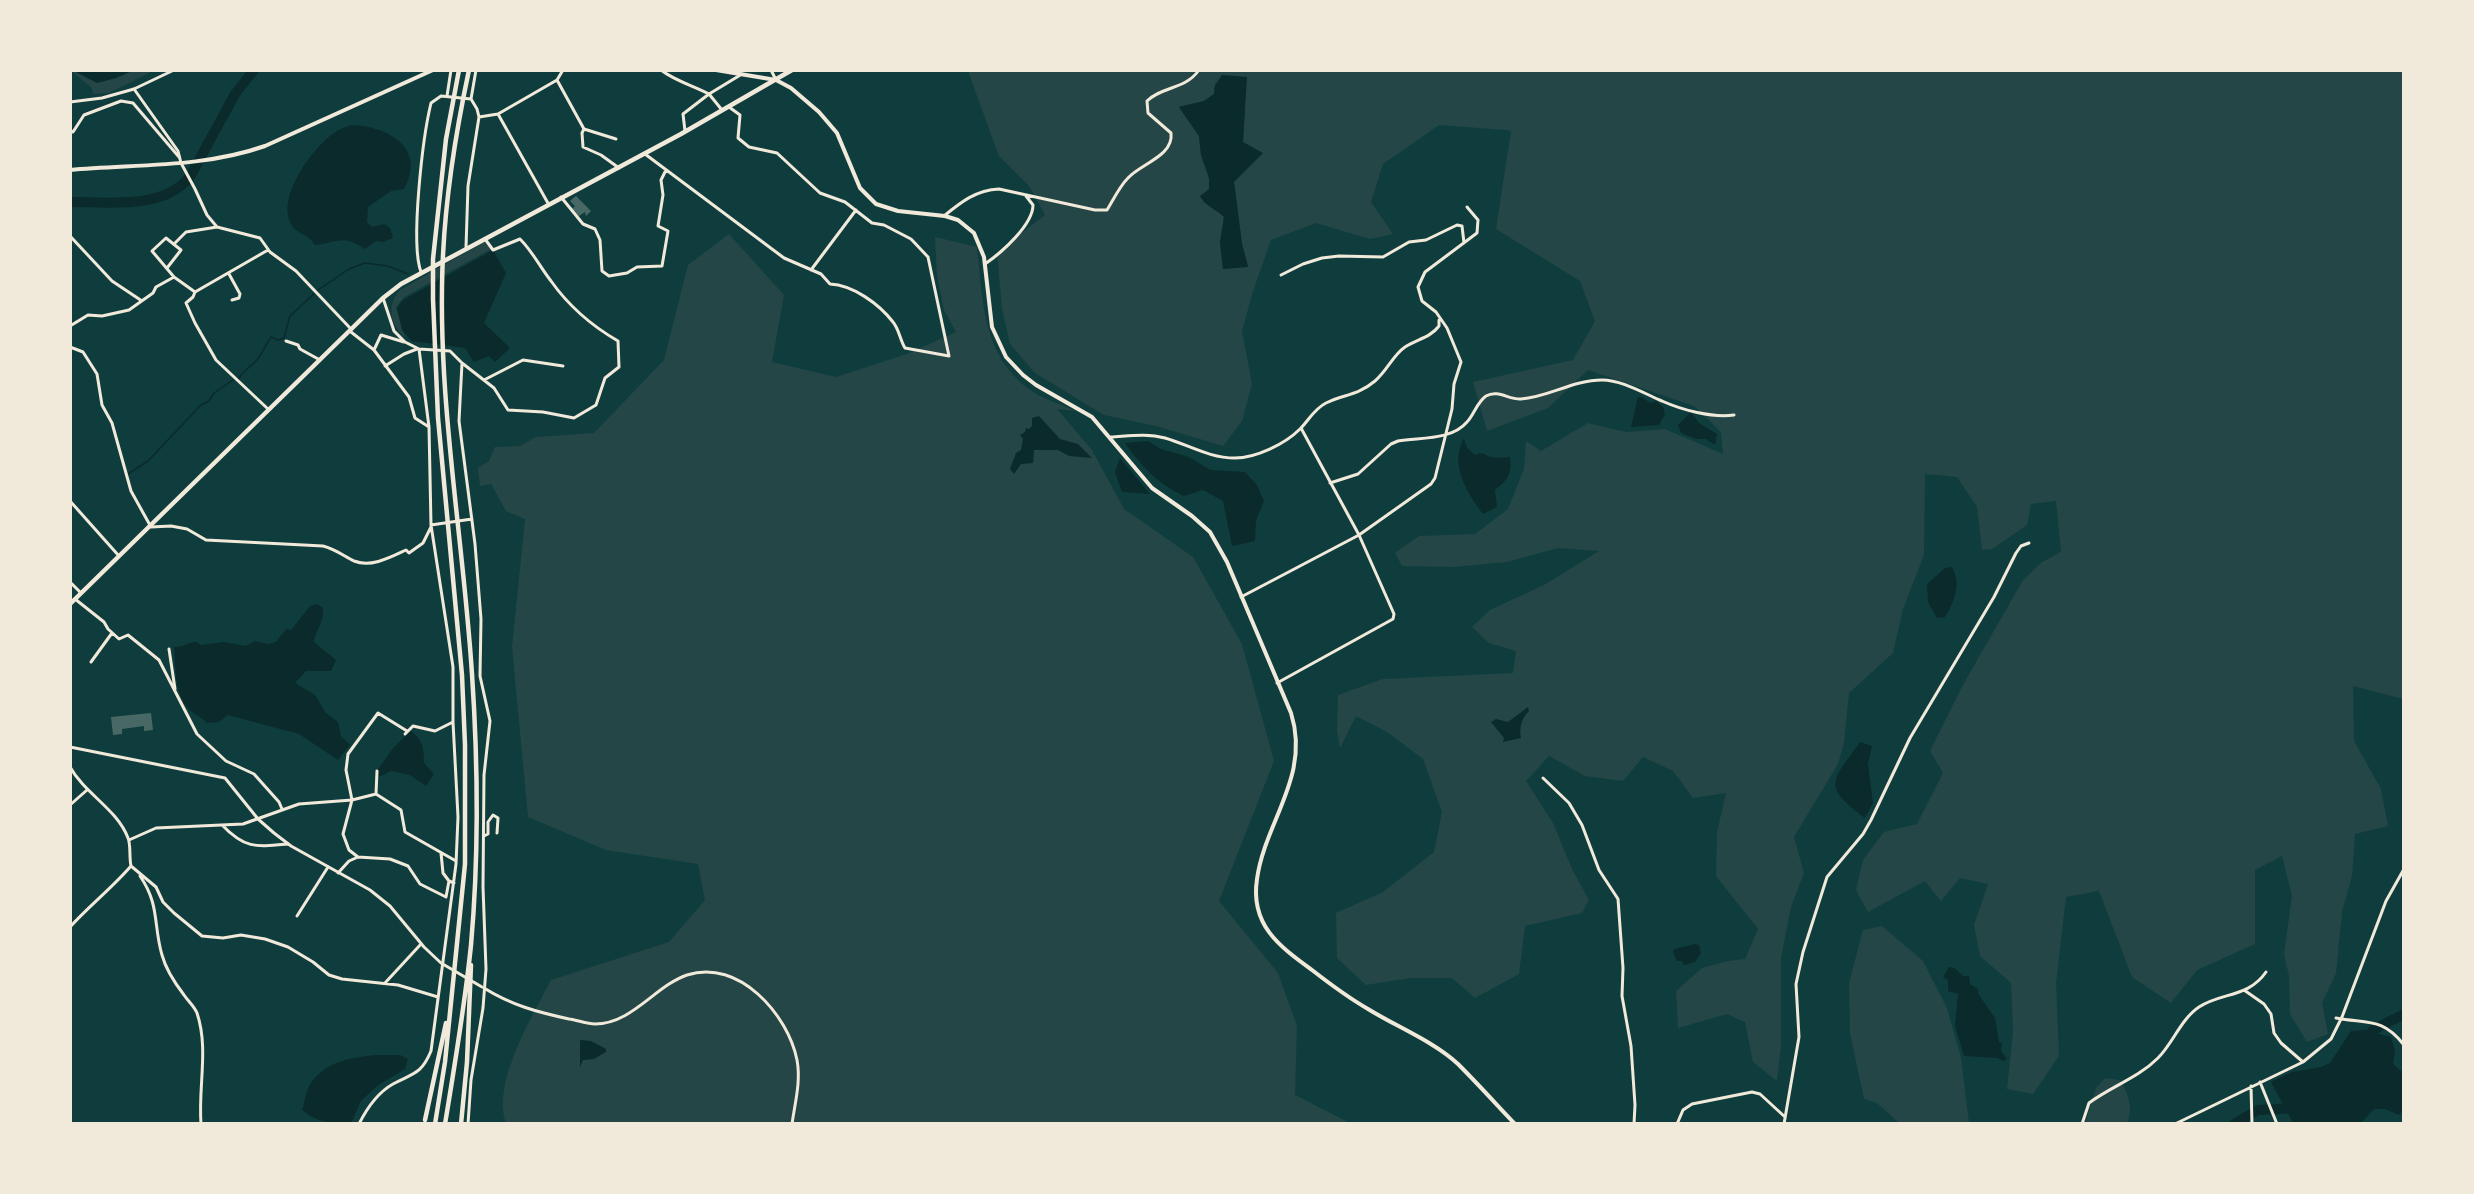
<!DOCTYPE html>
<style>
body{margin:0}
#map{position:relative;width:2474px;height:1194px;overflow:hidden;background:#0f3d3e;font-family:"Roboto Condensed",sans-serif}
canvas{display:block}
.frame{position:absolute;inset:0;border:72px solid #f1e9da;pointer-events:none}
</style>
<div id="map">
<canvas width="2474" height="1194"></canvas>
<div class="frame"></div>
</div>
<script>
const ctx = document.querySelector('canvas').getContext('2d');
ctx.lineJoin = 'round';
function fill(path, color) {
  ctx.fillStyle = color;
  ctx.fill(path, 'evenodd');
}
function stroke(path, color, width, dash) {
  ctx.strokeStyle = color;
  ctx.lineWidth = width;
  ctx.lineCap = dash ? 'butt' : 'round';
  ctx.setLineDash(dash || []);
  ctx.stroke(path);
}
fill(new Path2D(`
 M1247,70L2403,71V699L2353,686L2354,741L2381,789L2388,826L2355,834L2352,876L2342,912L2336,973L2322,1003L2328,1034L2307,1042L2290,1014L2289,976L2284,954L2292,896L2282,856L2255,870V944L2197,970L2171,1003L2132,977L2099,891L2066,897L2056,983L2059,1056L2033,1094L2007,1089L2013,1031L2011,983L1980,956L1974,925L1988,884L1960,878L1941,901L1925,881L1868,912L1856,890L1863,860L1884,832L1917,824L1943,773L1930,751L1964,683L2023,580L2042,562L2061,552L2056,501L2031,504L2027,525L1992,549L1982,550L1977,507L1957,477L1925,474L1924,555L1903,609L1893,653L1849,693L1844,743L1838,764L1794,837L1804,873L1791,907L1781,958V1046L1777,1081L1753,1062L1745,1022L1727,1014L1678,1028L1676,991L1702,968L1728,961L1745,959L1758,929L1716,876L1717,832L1726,793L1693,798L1673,771L1643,757L1623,781L1585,776L1549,756L1526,781L1553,823L1572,869L1589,900L1582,913L1525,926L1519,974L1475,998L1452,978H1410L1366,985L1337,958L1336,913L1383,892L1434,852L1442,812L1423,759L1387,732L1356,716L1340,748L1337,730L1338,695L1383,679L1513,673L1516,651L1489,643L1472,627L1490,610L1544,585L1599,551L1558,548L1507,562L1454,567L1402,566L1395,553L1419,536L1475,534L1508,509L1524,469L1526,441L1541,451L1588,423L1626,432L1665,429L1723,454L1721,432L1694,406L1588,370L1548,408L1487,431L1473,382L1573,360L1595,321L1580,281L1496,229L1511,131L1505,130L1439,125L1383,164L1371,202L1393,234L1370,239L1316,223L1271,240L1253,291L1242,331L1252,384L1242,421L1223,446L1156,426L1104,415L1035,373L1010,344L1002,309L997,252L1045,215L1029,186L999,156L968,71ZM1246,77L1243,143L1262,153L1234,182L1242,244L1248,266L1223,269L1220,243L1224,217L1215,208L1203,202L1209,189V178L1201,155L1199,136L1179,107L1204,101L1214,94L1215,85Z
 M71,71H70H153L109,93L93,94L92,88Z
 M729,234L784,295L772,362L836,377L907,354L956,332L944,310L937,276L935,237L977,247C983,301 982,354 1029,389C1042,399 1061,404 1076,411L1057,409L1092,450L1124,509L1193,557L1242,644L1274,761L1219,901L1278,973L1297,1026L1295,1095L1350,1123H506C492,1082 532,1017 551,980L669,942L705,900L698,864L606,850L528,817L512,647L525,519L506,511L491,484L480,486L478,468L489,461L495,447L520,446L536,437L594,433L664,360L688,265Z
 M484,242L491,249L404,297L396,307L405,338C390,323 386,306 400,290Z
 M1882,926L1923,961L1947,1008L1961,1058L1969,1123H1899L1877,1103L1864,1099L1850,1033L1849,983L1863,930Z
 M2105,1078L2120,1080C2128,1093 2134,1108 2127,1123L2085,1124L2096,1088Z`), '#244646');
fill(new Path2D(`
 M74,71H132L116,78L97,83Z
 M1222,75L1247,77L1243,142L1263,153L1234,182L1242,244L1248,267L1223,269L1220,242L1224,217C1217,210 1204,205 1200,196L1209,189V178L1201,155L1199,136L1179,107L1204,101L1214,94L1215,85Z
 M351,125C388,126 427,148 404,189L391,191L368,207L367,222L372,227L384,224L390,228L393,238L383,242L376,241L365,249C343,234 339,242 315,245C308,234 300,235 294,228C272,202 312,148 334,133C339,129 346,127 351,125Z
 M493,250L506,273L484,323L510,348L495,362L489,356L474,362L465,348L412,341L402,330L397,308L403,300Z
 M1638,397H1642L1650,403L1656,401L1663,407L1665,414L1659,425L1631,427Z
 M1691,412L1699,423L1717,434L1715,445L1706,439H1696L1681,433L1678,425Z
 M1039,416L1060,439L1078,444L1092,458L1069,456L1058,450H1034L1033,463L1021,464L1014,474L1010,469L1016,453L1021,450L1023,439L1020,435L1025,432L1026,428L1029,429L1032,426V418Z
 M1464,438L1467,448L1475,455L1482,453C1491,459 1499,458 1510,457C1512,473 1508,480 1495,490L1497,507L1483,514C1467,493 1449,464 1464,438Z
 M1148,441L1161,449L1189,457L1210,470L1245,472L1257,485L1264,501L1256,520L1255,541L1232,546L1223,501L1203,490L1184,496C1158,484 1141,466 1125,443Z
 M1120,458L1150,494L1122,492L1115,472Z
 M1952,567C1962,584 1954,602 1945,617L1937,618L1928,602L1927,584L1945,568Z
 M317,604L323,608C324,624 316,628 314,642L336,660L331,671H306L295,683L315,695L326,713L338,722L341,736L350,745L338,760L299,734L228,715L219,722L206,723C202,717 197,716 191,711C174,697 176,668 174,647C184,647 188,642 197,642L201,645L224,642L246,646L255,641L268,644L276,642L286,629L291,630L310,606Z
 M1528,707L1529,711C1521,719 1519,728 1521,738L1503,742L1504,738L1491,722L1496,719L1508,722Z
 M411,731C423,740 424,749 424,763L434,774L426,786L410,775L391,771L379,777L377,771L393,748Z
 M1860,742L1872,746L1868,764L1873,803L1865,818C1821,785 1832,782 1860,742Z
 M1695,944L1699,945L1701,953L1695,962L1684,965L1682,961H1677L1673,952L1674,949Z
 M1949,967L1955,968L1963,976H1969L1970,984L1978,989L1979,995L1995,1018L1999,1042L2002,1043L2001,1051L2007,1059L2003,1061L1998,1058L1964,1056L1955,1026L1958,994L1948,991V980L1943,977Z
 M2365,1030L2391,1037L2395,1050L2393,1064L2403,1073V1110L2399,1115L2385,1109H2374L2361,1123H2293L2271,1082L2292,1072L2321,1067L2330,1063L2351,1031Z
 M580,1040L591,1041L606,1049V1052L594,1059L583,1060L580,1067Z
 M376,1055H400L408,1059L405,1069L377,1086L361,1101L351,1123C332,1124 316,1122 302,1110C305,1102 306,1090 311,1083C327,1060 352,1058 376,1055Z`), '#0a2a2b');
stroke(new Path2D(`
 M239,379L242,374L258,359L271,337L278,340L284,338L290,316L318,290L349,269L365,263L388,266L408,274
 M128,474L148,461L201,405L209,401L214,393L233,380`), '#0a2a2b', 1.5);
stroke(new Path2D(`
 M70,202C109,202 166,210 191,175L235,94L254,70
 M2365,1041L2373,1030L2404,1014
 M2234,1124L2258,1110L2299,1108`), '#0a2a2b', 10);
fill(new Path2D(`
 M576,196L591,211L586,216L585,212L579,216L572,209L575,206L570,201Z
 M151,713L153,730L144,731V726L122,729V734L113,735L111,717Z`), '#486865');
stroke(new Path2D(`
 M661,70C675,81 692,85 709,94L742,74
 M557,80L584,129L582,133L583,147L601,155L619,168
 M447,96L451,70
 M70,102L102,98L134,89
 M498,114L549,205
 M479,117L498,114L557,80L563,70
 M584,129L616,139
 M70,131L73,132L84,115L121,101L133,103L179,157
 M685,131L683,114L709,94L722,110
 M645,154L784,258L821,274L830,284C853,285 879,304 893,322C899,329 900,340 905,348L949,356L928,257L911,239L884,225L872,223L845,202L820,193L777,153L749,147L738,138L740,115L729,107
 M181,163L195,189L207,215L217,227L260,238L270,252L296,271L351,329
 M561,197L583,224L595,229L600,240L602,271L609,276L627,273L637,267L662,266L668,231L658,226L663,195L661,180L666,170
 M944,216C961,202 976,190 999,189L1095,210H1107C1114,199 1119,187 1128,178C1140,164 1174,156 1171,133L1148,113L1147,101C1162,86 1185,90 1199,70
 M70,236L112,281L142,301
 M174,244L186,232L217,227
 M466,247L468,186L479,117L477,109L471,99L476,70
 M985,264C1001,253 1033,225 1033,205L1026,196
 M167,268L181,250L166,238L152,251L174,277
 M811,270L856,210
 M421,272C410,243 423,136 431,103L441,96L471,99
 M229,274L240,294L239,298L232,300
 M1281,275L1303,264L1322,258L1339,256L1383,257L1409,242L1426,240L1457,225L1462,226L1464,243
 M383,298L394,331L405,342L419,349L450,351L462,363L459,421L475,544L481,619L480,676L490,721L484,775L483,887L486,969L483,1008L471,1080L468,1124
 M70,326L88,315L102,316L129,310L153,293L156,287L174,277L195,292
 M351,332L374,350L409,397L415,418L429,427
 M286,341L298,345L300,349L320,360
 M70,347L83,352L97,374L102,405L112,423L131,491L151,527L171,526L187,529L206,540L323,546C335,549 344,556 354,561C371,568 391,557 406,550L409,553L423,543L431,527
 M374,350L381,335L404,342
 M462,363L494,388L508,410L543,412L574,418L596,405L605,378L619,367L618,341C592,326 568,305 551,281C540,267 533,252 520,239L493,250L485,239
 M385,366L404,354L417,349
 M484,380L523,360L563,366
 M268,409L216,360L195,323L186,303L193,297L195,292L268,250
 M1111,437C1129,436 1147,433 1165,438C1189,445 1209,458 1235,458C1256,458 1285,444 1300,429C1309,420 1314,409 1326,403C1344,394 1357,396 1375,381C1387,371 1393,355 1405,347C1417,339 1430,338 1439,326V320
 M1330,483L1358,474L1391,444L1398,441C1419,437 1451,441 1467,422C1474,415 1477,402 1486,396C1498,389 1509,400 1521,399C1549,397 1573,380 1602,380C1622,380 1643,393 1662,401C1682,410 1712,418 1734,415
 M70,501L119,556
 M431,525L472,519
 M70,582L81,593
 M1241,597L1359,535L1431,484L1435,478L1452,409L1454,384L1461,362L1447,328L1436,312L1422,301L1418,287L1425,272L1477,233L1478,220L1467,207
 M75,599L104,622L108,629L119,639L128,635L159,660L197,734L226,761L254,774L279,802L282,809
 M169,649L175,689
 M91,662L112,633
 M1277,683L1393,619L1394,614L1359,535L1301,428
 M405,734L413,726L435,731L453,722
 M70,767C85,794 117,809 128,838C131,845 129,857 131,866L156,887L163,902L174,913L202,936L223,938L241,935L265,939L288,947L313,962L329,975L342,979L398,985L438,997
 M1543,778L1569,803L1582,825L1599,870L1618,899L1623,968L1622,996L1631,1046L1635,1105L1634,1124
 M376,794L401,810L405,832L456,861
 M70,805L87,790
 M222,825C245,849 256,847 288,844
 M484,836L488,834V822L493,815L498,818L497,833
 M129,840L156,828L243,824L299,804L352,800L376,794L377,771
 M441,853L443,873L449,881
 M358,857L349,850L343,834L352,800L346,770L348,754L378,713L407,731
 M338,873L349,861L358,857L390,859L408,866L420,884L446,897L449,881L454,883
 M140,876C160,905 153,924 162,955C166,970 174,982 184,995C188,1001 194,1006 197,1013C209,1049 198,1087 201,1124
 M297,916L328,867
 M70,927C90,905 112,888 131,866
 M385,983L421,944
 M484,988C511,1005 537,1012 569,1019C577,1020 587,1024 595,1024C632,1024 655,986 687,975C739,958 788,1015 797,1060C801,1082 795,1102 792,1124
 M2244,990L2264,1004L2271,1014L2274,1033L2281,1043L2303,1062
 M2336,1018C2367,1024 2382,1017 2404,1045
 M2260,1082L2277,1124
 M2251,1086L2252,1124
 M359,1124C367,1108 377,1093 393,1084C413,1073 421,1075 431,1051L456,864L458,817L453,722V667L431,525L429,427L419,349
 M1677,1124L1683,1110L1692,1104L1752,1092L1760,1094L1785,1117
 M1784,1124L1799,1037L1796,984L1803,952L1827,877L1863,834L1871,820L1910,738L1994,597L2016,553L2021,546L2029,543
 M2006,1124H2017
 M2082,1124L2089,1103C2112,1086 2138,1078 2158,1058C2173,1043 2181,1019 2199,1007C2222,992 2248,998 2266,972
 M2175,1124L2303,1062L2331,1039L2342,1017L2386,901L2404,869`), '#f1e9da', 3);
stroke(new Path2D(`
 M174,70L134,89L178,151L181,163
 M771,70L776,80
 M70,747L225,778L258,819L274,833L291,846L370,890L390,906L424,947L441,963L482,987`), '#f1e9da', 3);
stroke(new Path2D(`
 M716,70L776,80L791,88L819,112L837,133L860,188L876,204L898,211L945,216L958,220L974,233L984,257L992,327L1006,357L1023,375L1036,385L1092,417L1152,488L1192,516L1210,532L1227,562L1291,713C1311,776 1265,821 1257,879C1250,925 1279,946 1312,970C1330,984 1349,998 1368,1009C1397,1027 1433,1041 1458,1064C1477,1083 1496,1104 1515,1124
 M70,170C136,164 202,168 265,146L433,70`), '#f1e9da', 4);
stroke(new Path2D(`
 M70,604L383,298L401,284L681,134L792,70`), '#f1e9da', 4.5);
stroke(new Path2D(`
 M425,1120L446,1023
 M435,1124L445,1062L465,864V745L462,675L438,418L433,299V259L446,139L459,70
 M445,1124C455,1064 465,1004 471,945C479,855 478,763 472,674C463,534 436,395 443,255C446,193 456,131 469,70
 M461,1124L467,1062L471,965`), '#f1e9da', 4.5);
</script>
